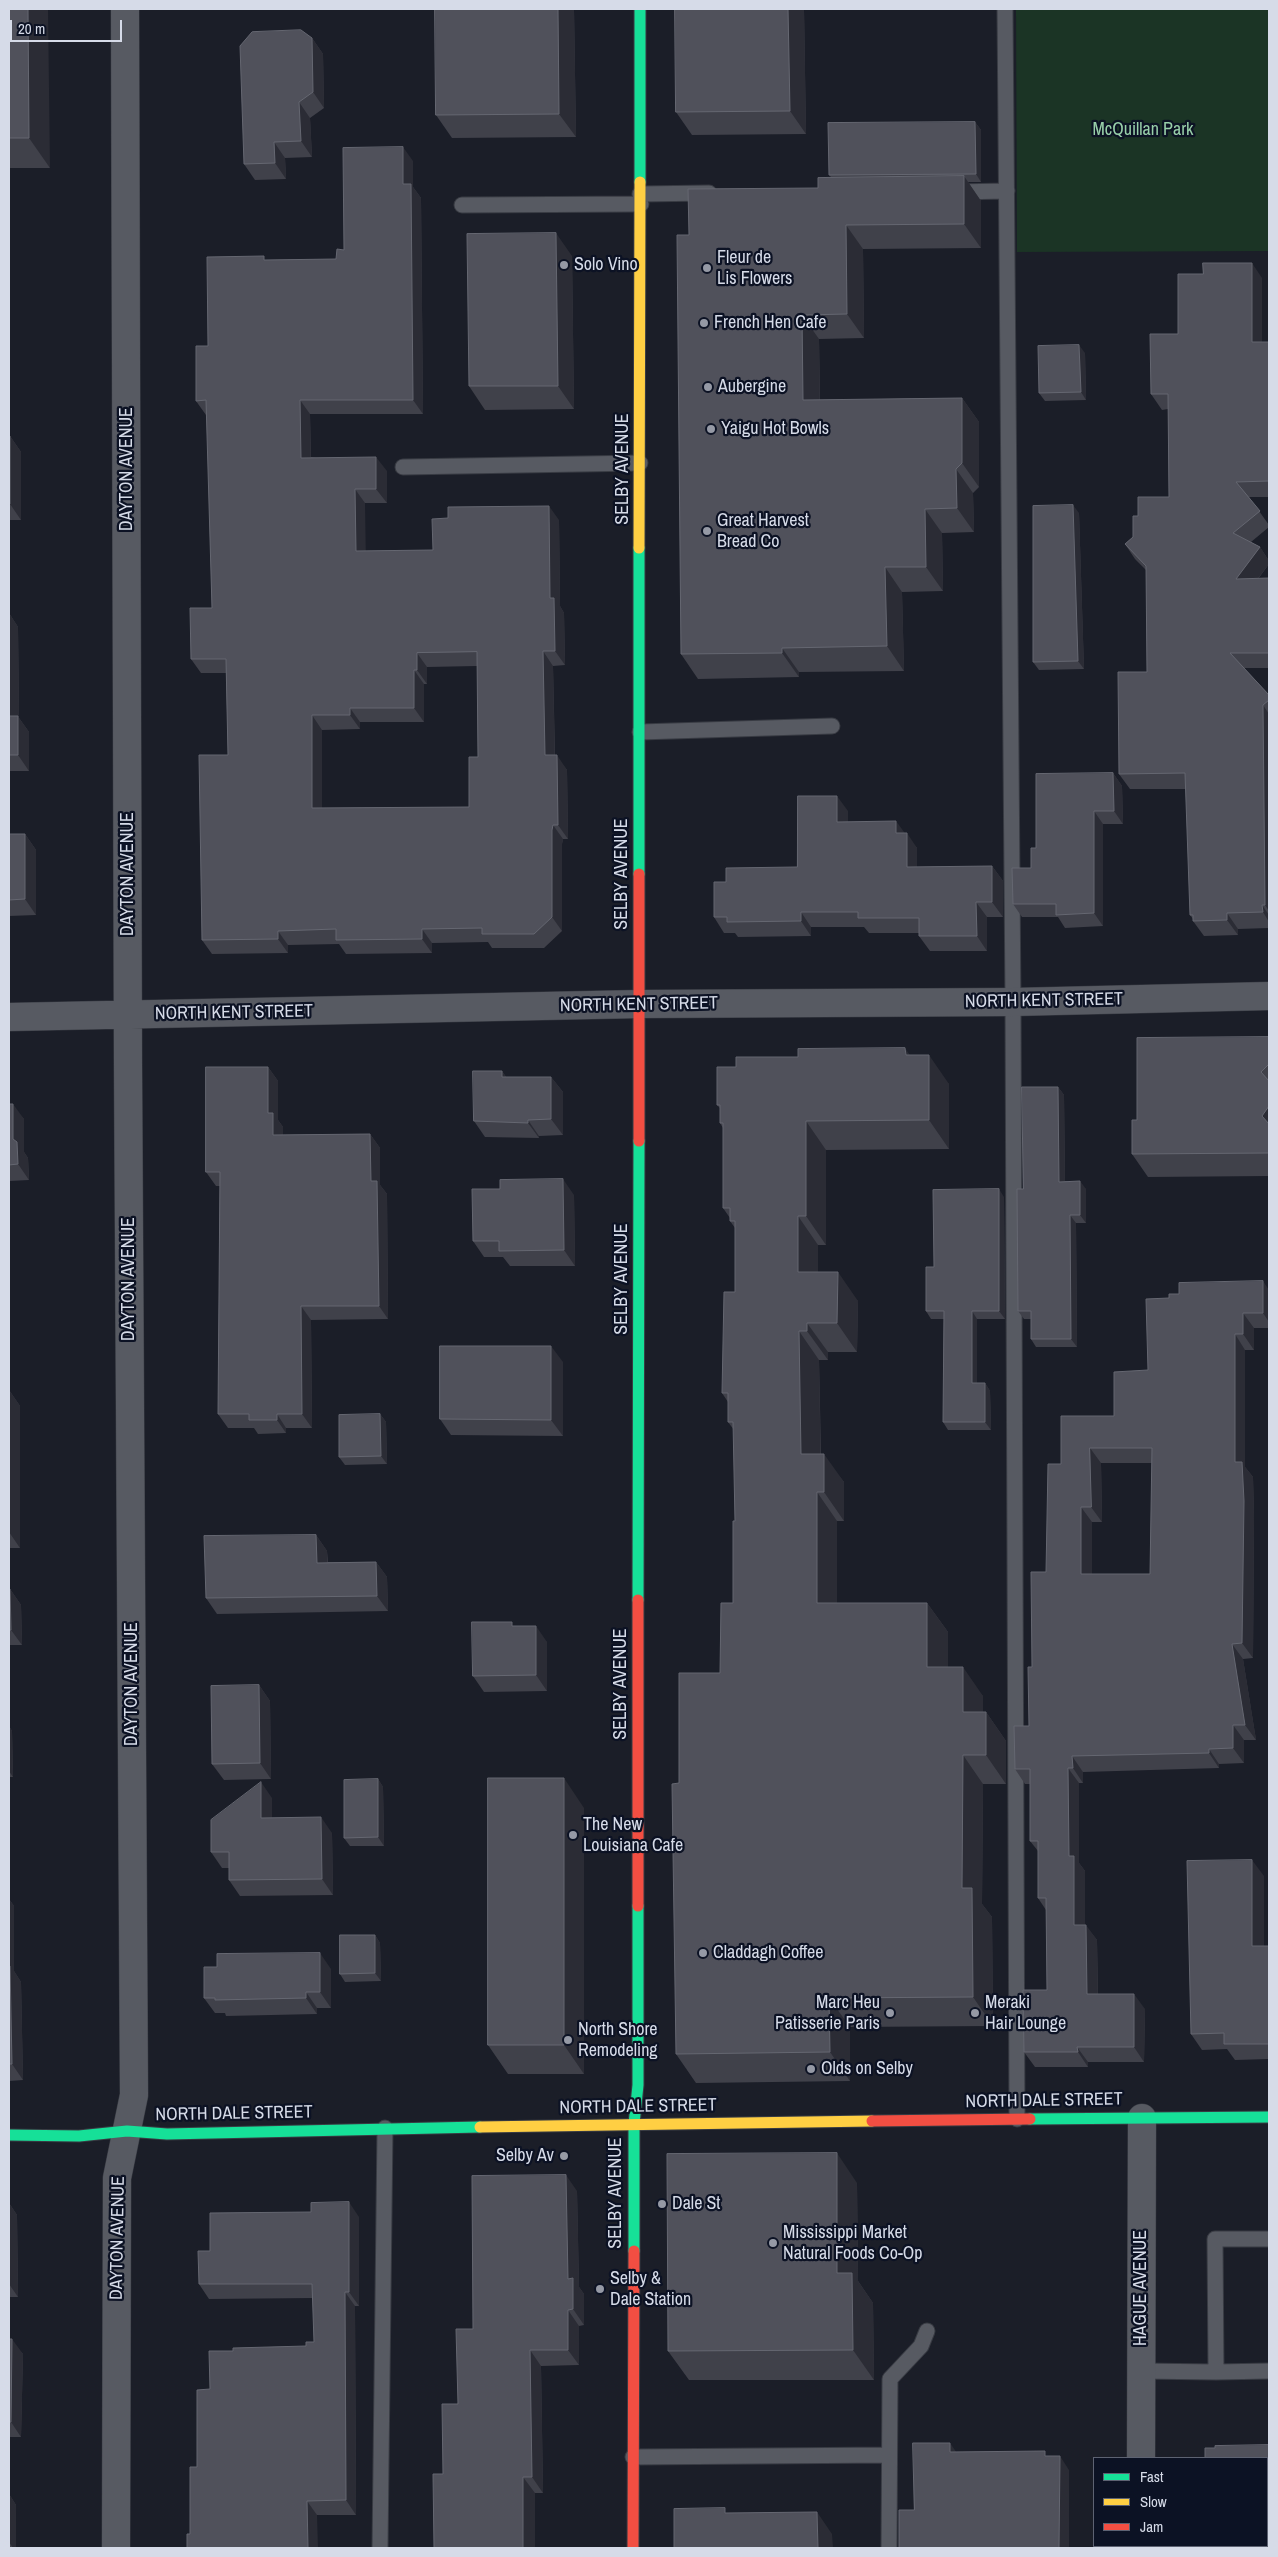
<!DOCTYPE html>
<style>
body{margin:0}
#map{position:relative;width:1278px;height:2557px;overflow:hidden;background:#1b1e28;font-family:"Archivo Narrow",sans-serif}
canvas{display:block}
.frame{position:absolute;inset:0;border:10px solid #d6dbe8;pointer-events:none}
.legend{position:absolute;left:1093px;top:2457px;width:175px;height:90px;box-sizing:border-box;background:#0c1224;border:1px solid #5d6272;margin:0;padding:6px 9px;list-style:none;font-size:15px;color:#d6dbe8}
.legend li{display:flex;align-items:center;gap:10px;height:25px}
.legend b{width:25px;border:1px solid #5d6272}
.scale{position:absolute;left:10px;top:20px;width:112px;height:22px;box-sizing:border-box;border:2px solid #d6dbe8;border-top:0;padding-left:6px;font-size:15px;line-height:18px;white-space:nowrap;color:#d6dbe8;-webkit-text-stroke:4px #0c1224;paint-order:stroke}
</style>
<div id="map">
<canvas width="1278" height="2557"></canvas>
<div class="frame"></div>
<ul class="legend">
<li><b style="height:6px;background:#16e098"></b>Fast</li>
<li><b style="height:6px;background:#ffcf43"></b>Slow</li>
<li><b style="height:6px;background:#f24e42"></b>Jam</li>
</ul>
<div class="scale">20 m</div>
</div>
<script>
const ctx = document.querySelector('canvas').getContext('2d');
ctx.lineJoin = 'round';
function fill(path, color) {
  ctx.fillStyle = color;
  ctx.fill(path, 'evenodd');
}
function stroke(path, color, width, dash) {
  ctx.strokeStyle = color;
  ctx.lineWidth = width;
  ctx.lineCap = dash ? 'butt' : 'round';
  ctx.setLineDash(dash || []);
  ctx.stroke(path);
}
function drawText(font, color, halo, rows, align = 'center') {
  ctx.font = font + ' "Archivo Narrow",sans-serif';
  ctx.lineWidth = 4.5;
  ctx.setLineDash([]);
  ctx.textBaseline = 'middle';
  ctx.strokeStyle = halo;
  ctx.fillStyle = color;
  for (const [text, x, y, turn = 0] of rows) {
    ctx.save();
    ctx.translate(x, y);
    ctx.rotate((+turn || 0) * Math.PI / 180);
    ctx.textAlign = isNaN(turn) ? turn : align;
    if (halo) ctx.strokeText(text, 0, 0);
    ctx.fillText(text, 0, 0);
    ctx.restore();
  }
}
fill(new Path2D(`
 M1016,9H1269V251L1017,252Z`), '#1b3425');
const lane = new Path2D(`
 M1005,9L1013,1002L1017,2119
 M954,192L1007,191
 M640,194L709,193
 M462,205L641,204
 M403,467L640,463
 M640,732L832,726
 M1269,2239H1215L1216,2372L1269,2371
 M1141,2371L1216,2372
 M633,2457L888,2455
 M380,2548L385,2128
 M889,2548L890,2379L921,2346L927,2331`);
const street = new Path2D(`
 M9,1017L640,1004L1013,1002L1269,996
 M1141,2458L1142,2118
 M116,2548L117,2178L134,2095L128,1064L125,9
 M1140,2548V2546`);
const fast = new Path2D(`
 M640,182V9
 M639,874V548
 M638,1600L639,1141
 M1030,2119L1269,2117
 M9,2135L79,2136L127,2131L167,2134L480,2127
 M634,2251V2124L638,2085V1906`);
const slow = new Path2D(`
 M639,548L640,182
 M480,2127L872,2121`);
const jam = new Path2D(`
 M639,1141V874
 M638,1906V1600
 M872,2121L1030,2119
 M633,2548L634,2251`);
stroke(lane, '#383b43', 17);
stroke(street, '#383b43', 29);
stroke(fast, '#383b43', 13);
stroke(slow, '#383b43', 13);
stroke(jam, '#383b43', 13);
stroke(lane, '#575a62', 15);
stroke(street, '#575a62', 28);
stroke(fast, '#16e098', 11);
stroke(slow, '#ffcf43', 11);
stroke(jam, '#f24e42', 11);
fill(new Path2D(`
 M9,9L50,168H9Z
 M574,9L576,137L452,138L436,115Z
 M675,9H804L806,134L692,135L676,112Z
 M312,38L323,54L324,108L310,118L312,157L285,158L286,179L255,180L244,164Z
 M975,122L981,130V182H968L981,201V248L863,249L864,338L819,339L820,400L962,398L979,422V487L973,493L974,532L942,533L943,591L902,592L904,671L799,672V677L698,679L681,654L689,235L818,188L831,177L829,175Z
 M413,161V187L421,198L423,414H310L311,457L387,471V503H365V551L433,550L559,520L560,606L564,613L565,665L553,666L555,755L567,770L568,839H563L562,844V931L544,948H492L488,942L432,943V953L346,954L339,944L288,945V953L212,954L202,940L228,755L226,673H201L191,659L212,608L207,415H206L196,401L208,346L267,260L336,259L344,250ZM477,666L478,757L469,807L322,808V730L360,729V722H424V684H427V667Z
 M572,256L574,409L485,410L469,386Z
 M1262,278V342H1269V497H1249L1269,525V527L1251,542L1260,547L1269,561V564L1258,579L1269,578V668H1244L1269,695V928L1238,929V935L1204,936L1193,921V919L1190,915L1186,789H1130L1119,774L1147,672L1146,570L1135,559L1125,544L1133,537L1138,516L1169,497L1168,409L1162,410L1151,394L1178,334Z
 M1085,353L1086,400L1045,401L1039,393Z
 M9,436H10L21,452V520H9Z
 M1079,513L1084,669L1039,670L1033,662Z
 M9,613L18,627L19,718L29,732V771H9Z
 M1113,773L1122,786L1123,824H1103V926L1065,928L1058,917H1022L1013,904L1031,868L1036,848Z
 M848,811V822L904,833L917,848V867L992,866L1003,881V917H987V951H930L919,936V933H869L864,927H811V936L738,937L735,933H724L714,917L726,882L797,867Z
 M9,834H25L36,850V915L9,916Z
 M1269,1037V1176L1148,1177L1132,1154L1137,1120Z
 M910,1055L949,1084V1149L826,1150V1245H818V1272L858,1301L857,1352H828V1360H819L821,1454L844,1482V1521H837V1603H927L948,1632V1667L983,1696V1712H986L1006,1741V1784H983L982,1904L992,1917L993,2026L850,2027V2081L696,2083L676,2054L679,1783L720,1673L733,1603L735,1521L734,1430L728,1422V1402L722,1393L735,1292V1228L730,1221V1218L723,1208V1128L720,1123V1108L717,1105L736,1067Z
 M268,1067L278,1081V1120L283,1127V1135L370,1134L380,1148V1185L387,1194L388,1319L311,1320L312,1428H286V1433L258,1434L254,1428H228L218,1414L220,1186H216L206,1172Z
 M502,1071L506,1077H551L563,1092V1135L539,1136V1138L485,1137L474,1121Z
 M1058,1087L1064,1095L1065,1181L1086,1189V1223H1076L1077,1347H1036L1031,1339V1319H1024L1018,1311L1023,1189Z
 M9,1104L24,1119V1152L28,1158L29,1180L9,1181Z
 M574,1195L575,1266H510L503,1257H484L473,1241Z
 M1004,1197L1005,1319H977V1383H985L990,1391L991,1430H948L943,1422L944,1319H931L926,1311L934,1267Z
 M1269,1290V1328H1254V1350H1245V1467L1253,1477L1254,1516L1253,1658L1243,1659L1256,1740H1244V1763L1219,1764V1768L1083,1772V1783H1079V1863L1085,1871V1925L1097,1940L1098,1994L1145,2009L1144,2062H1088V2067H1035L1024,2052L1047,1990L1046,1910L1038,1898V1851L1030,1841V1784H1025L1015,1769L1029,1726L1032,1667L1046,1572L1061,1464L1114,1416L1148,1370L1169,1298ZM1101,1463H1152L1150,1574H1092V1522H1102Z
 M563,1362V1436L451,1435L440,1419Z
 M9,1390L20,1406V1548H9Z
 M380,1414L386,1422L387,1464L345,1465L339,1457Z
 M316,1535L327,1551L328,1562H376L387,1577L388,1611L217,1614L206,1598Z
 M9,1589H10L21,1605L22,1645H9Z
 M515,1626L547,1642V1691L484,1692L473,1676Z
 M259,1685L270,1701L271,1779L224,1780L212,1764Z
 M9,1726L12,1731L13,1777H9Z
 M378,1779L383,1787L384,1846H350L344,1838Z
 M272,1798V1818L332,1833L333,1895L240,1896L229,1880V1868H222L211,1852Z
 M584,1808V2074H508L488,2045Z
 M1264,1876V1946H1269V2059L1235,2060L1227,2049L1202,2050L1191,2034Z
 M9,1899L14,1906V1971L21,1982L23,2080L9,2081Z
 M375,1935L380,1943L381,1981L345,1982L340,1974Z
 M331,1969V2008H317V2014L226,2016L225,2013H215L204,1998Z
 M857,2183L858,2281L873,2303L874,2380H689L668,2351Z
 M577,2191L579,2287L584,2294V2325L579,2326V2365L541,2366L543,2493H535V2548L443,2474L473,2329Z
 M9,2203L17,2215L18,2297H9Z
 M359,2217V2306H355L356,2515H317L190,2534L197,2467L210,2389L314,2342L313,2298L209,2299L199,2284L210,2251Z
 M9,2339L23,2354L21,2437H9Z
 M9,2494L16,2505V2548H9Z`), '#40414a');
fill(new Path2D(`
 M28,9H48L50,168L29,138Z
 M558,9H574L576,137L559,114Z
 M788,9H804L806,134L790,111Z
 M312,38L323,54L324,108L313,92Z
 M299,102L310,118L312,157L301,141Z
 M975,122L981,130V182L976,174Z
 M274,142L285,158L286,179L275,163Z
 M403,147L413,161V187L421,198L423,414L413,400L403,184Z
 M964,176L981,201V248L964,224Z
 M846,225L863,249L864,338L847,314Z
 M556,233L572,256L574,409L558,386Z
 M1252,263L1262,278V357L1252,342Z
 M802,315L819,339L820,425L803,400Z
 M1079,345L1085,353L1086,400L1081,392Z
 M962,398L979,422V487L962,463Z
 M300,400L310,414L311,472L301,458Z
 M10,436L21,452V520L10,504Z
 M376,457L387,471V503L376,489Z
 M956,469L973,493L974,532L957,508Z
 M355,489L365,503L366,565L356,551Z
 M1073,505L1079,513L1084,669L1078,661Z
 M549,506L559,520L560,606L564,613L565,665L555,651L550,598Z
 M925,509L942,533L943,591L926,567Z
 M1260,547L1269,561V564L1246,594L1236,579Z
 M885,567L902,592L904,671L887,646Z
 M9,613L18,627L19,718L29,732V771L18,755L9,716Z
 M782,648L799,672V677L782,653Z
 M543,651L553,666L555,770L545,755Z
 M417,653L427,667V684L417,670Z
 M414,670L424,684V722L414,708Z
 M1263,705L1269,714V911L1265,905Z
 M350,708L360,722V729L350,715Z
 M312,715L322,730V822L312,808Z
 M557,755L567,770L568,839L558,825Z
 M1113,773L1122,786L1123,824L1114,811Z
 M837,796L848,811V837L837,822Z
 M1094,811L1103,824V926L1094,913Z
 M896,821L907,836V833L917,848V882L907,867L896,833Z
 M553,825L563,839L562,844V931L552,917V830Z
 M25,834L36,850V915L25,899Z
 M992,866L1003,881V917L992,902Z
 M976,902L987,917V951L977,936Z
 M1262,905L1269,915V922L1263,912Z
 M801,912L811,927V936L801,921Z
 M1227,913L1238,929V935L1227,920Z
 M422,929L432,943V953L422,939Z
 M278,931L288,945V953L278,939Z
 M905,1048L925,1077L906,1055Z
 M929,1055L949,1084V1149L929,1120Z
 M268,1067L278,1081V1120L283,1127V1149L273,1135L268,1113Z
 M502,1071L513,1087L502,1077Z
 M551,1077L563,1092V1135L551,1119Z
 M1058,1087L1064,1095L1065,1190L1059,1182Z
 M13,1104L24,1119V1152L28,1158L29,1180L18,1164L13,1139Z
 M1269,1106V1126L1262,1116Z
 M528,1120L539,1136V1138L528,1123Z
 M806,1121L826,1150V1245L806,1216Z
 M370,1134L380,1148V1185L387,1194L388,1319L379,1306L371,1181Z
 M563,1179L574,1195L575,1266L564,1250Z
 M1080,1181L1086,1189V1223L1080,1215Z
 M999,1189L1004,1197L1005,1319L999,1311Z
 M1070,1215L1076,1223L1077,1347L1071,1339Z
 M798,1216L818,1245V1301L798,1272Z
 M838,1272L858,1301L857,1352L837,1323Z
 M1263,1281L1269,1290V1322L1263,1313Z
 M301,1306L311,1320L312,1428L302,1414Z
 M972,1311L977,1319V1391L972,1383Z
 M1243,1313L1254,1328V1350L1243,1334Z
 M807,1323L828,1352V1360L807,1331Z
 M799,1331L819,1360L821,1483L801,1454Z
 M1235,1334L1245,1350V1467L1253,1477L1254,1516L1253,1658L1242,1643L1235,1462Z
 M551,1346L563,1362V1436L551,1420Z
 M985,1383L990,1391L991,1430L985,1422Z
 M9,1390L20,1406V1548L9,1532Z
 M277,1414L286,1428V1433L277,1420Z
 M380,1414L386,1422L387,1464L381,1456Z
 M1090,1448L1101,1463L1102,1522L1091,1507Z
 M824,1454L844,1482V1521L824,1492Z
 M817,1492L837,1521V1632L817,1603Z
 M1081,1507L1092,1522V1589L1081,1574Z
 M316,1535L327,1551L328,1579L317,1563Z
 M376,1562L387,1577L388,1611L377,1596Z
 M10,1589L21,1605L22,1645L11,1630Z
 M927,1603L948,1632V1695L927,1667Z
 M536,1626L547,1642V1691L536,1675Z
 M1232,1644L1243,1659L1256,1740L1245,1725Z
 M963,1667L983,1696V1741L963,1712Z
 M259,1685L270,1701L271,1779L260,1763Z
 M986,1712L1006,1741V1784L986,1755Z
 M1233,1725L1244,1740V1763L1233,1748Z
 M9,1726L12,1731L13,1777L9,1771Z
 M1209,1749L1219,1764V1768L1209,1753Z
 M963,1755L983,1784L982,1904L992,1917L993,2026L973,1997L962,1888Z
 M1072,1756L1083,1772V1783L1073,1768Z
 M1068,1768L1079,1783V1863L1085,1871V1940L1074,1925L1069,1856Z
 M564,1778L584,1808V2074L564,2045Z
 M378,1779L383,1787L384,1846L378,1837Z
 M261,1782L272,1798V1834L261,1818Z
 M321,1817L332,1833L333,1895L322,1879Z
 M1252,1860L1264,1876V1962L1252,1946Z
 M9,1899L14,1906V1971L21,1982L23,2080L12,2064L9,1975Z
 M1086,1925L1097,1940L1098,2009L1087,1994Z
 M375,1935L380,1943L381,1981L375,1973Z
 M320,1953L331,1969V2008L320,1992Z
 M306,1992L317,2008V2014L306,1998Z
 M1134,1994L1145,2009L1144,2062L1134,2047Z
 M829,1998L850,2027V2081L830,2052Z
 M1077,2047L1088,2062V2067L1078,2052Z
 M837,2153L857,2183L858,2281L873,2303L874,2380L853,2350L837,2273Z
 M566,2175L577,2191L579,2287L584,2294V2325L573,2309L568,2279Z
 M349,2202L359,2217V2306L349,2292Z
 M9,2203L17,2215L18,2297L9,2284Z
 M345,2292L355,2306L356,2515L346,2500Z
 M568,2310L579,2326V2365L568,2350Z
 M12,2339L23,2354L21,2437L11,2422Z
 M530,2350L541,2366L543,2493L532,2477Z
 M950,2443L959,2456L950,2452Z
 M1060,2456L1069,2470V2548H1059Z
 M523,2477L535,2493V2548H523Z
 M9,2494L16,2505V2548H13L9,2542Z
 M307,2501L317,2515L318,2548H308Z
 M817,2512L832,2534L833,2548H818Z`), '#2b2c35');
const building = new Path2D(`
 M9,9H28L29,138H9Z
 M435,9H558L559,114L436,115Z
 M675,9H788L790,111L676,112Z
 M301,30L312,38L313,92L299,102L301,141L274,142L275,163L244,164L240,46L252,32Z
 M975,122L976,174L829,175L828,123Z
 M403,147V184H411L413,400H300L301,458L376,457V489H355L356,551L433,550L432,519L448,518V507L549,506L550,598H554L555,651H543L545,755H557L558,825H553L552,830V917L534,934H482V928L422,929V939L336,940V929L278,931V939L202,940L199,755H228L226,659H191L190,608H212L206,400L196,401V346H208L207,257L264,256V260L336,259L337,249L344,250L343,148ZM477,652L478,757H469V807L312,808V715H350V708H414V670H417V653Z
 M964,176V224L846,225L847,314L802,315L803,400L962,398V463L956,469L957,508L925,509L926,567H885L887,646L782,648V653L681,654L677,235H689L688,189L818,188V178Z
 M556,233L558,386H469L467,234Z
 M1203,263H1252V342H1269V481L1236,482L1260,511L1233,533L1260,547L1236,579L1269,578V653H1230L1269,695V700L1263,705L1265,905H1262L1263,912L1227,913V920L1193,921V915H1190L1185,773L1119,774L1118,672H1147L1146,566L1125,544L1133,537V516H1138V497H1169L1168,394H1151L1150,334H1178V274H1203Z
 M1079,345L1081,392L1039,393L1038,346Z
 M9,436H10V504H9Z
 M1073,505L1078,661L1033,662V506Z
 M9,716H18V755H9Z
 M1113,773L1114,811H1094V913L1056,915V904H1013L1012,868H1031V848H1036V774Z
 M798,796H837V822L896,821V833H907V867L992,866V902H976L977,936H919V918H858V912H801V921L727,922V917H714V882H726V868L797,867Z
 M9,834H25V899L9,900Z
 M1269,1037V1064L1261,1072L1269,1081V1106L1262,1116L1269,1124V1153L1132,1154V1120H1137V1038Z
 M905,1048L906,1055H929V1120L806,1121V1216H798V1272H838L837,1323H807V1331H799L801,1454H824V1492H817V1603H927V1667H963V1712H986V1755H963L962,1888H972L973,1997L829,1998L830,2052L676,2054L672,1784L679,1783V1673H720L721,1603H733V1521H735L733,1422H728V1393H722L724,1292H735V1221H730V1208H723V1123H720V1105H717V1067H736V1057H798V1049Z
 M206,1067H268V1113H273V1135L370,1134L371,1181H377L379,1306H301L302,1414H277V1420H249V1414H218L220,1172H206Z
 M473,1071H502V1077H551V1119L528,1120V1123L474,1121Z
 M1022,1087H1058L1059,1182L1080,1181V1215H1070L1071,1339H1031V1311H1018L1017,1189H1023Z
 M9,1104H13V1139L17,1142L18,1164L9,1165Z
 M563,1179L564,1250L499,1251V1241H473L472,1189H500V1180Z
 M999,1189V1311H972V1383H985V1422H943L944,1311H926V1267H934L933,1190Z
 M1263,1281V1313H1243V1334H1235V1462H1242L1244,1501L1242,1643L1232,1644L1245,1725H1233V1748L1209,1749V1753L1072,1756L1073,1768H1068L1069,1856H1074V1925H1086L1087,1994H1134V2047H1077L1078,2052H1024L1023,1990H1047L1046,1898H1038V1841H1030V1769H1015L1014,1726H1029L1028,1667H1032L1031,1572H1046L1048,1464H1061V1416H1114V1372L1148,1370L1146,1299L1169,1298V1294H1179V1283ZM1090,1448H1152L1150,1574H1081V1507H1091Z
 M440,1346H551V1420L440,1419Z
 M380,1414L381,1456L339,1457V1415Z
 M316,1535L317,1563L376,1562L377,1596L206,1598L204,1536Z
 M9,1589H10L11,1630H9Z
 M472,1622H512V1626H536V1675L473,1676Z
 M259,1685L260,1763L212,1764L211,1686Z
 M488,1778H564V2045H488Z
 M378,1779V1837L344,1838V1780Z
 M261,1782V1818L321,1817L322,1879L229,1880V1852H211V1820Z
 M1252,1860V1946H1269V2044H1224V2033L1191,2034L1187,1861Z
 M340,1935H375V1973L340,1974Z
 M320,1953V1992H306V1998L215,2000V1998H204V1967H217V1954Z
 M9,1966H10L12,2064H9Z
 M837,2153V2273H852L853,2350L668,2351L667,2154Z
 M566,2175L568,2279L573,2278V2309L568,2310V2350H530L532,2477H523V2548H434L433,2474H443L442,2404H458L456,2329H473L472,2176Z
 M349,2202V2292H345L346,2500L307,2501L308,2548H187V2534H190V2467H197V2390L210,2389L209,2351H233V2348L306,2346V2342H314L312,2284H199L198,2251H210V2213L311,2212V2203Z
 M9,2339H12L11,2422H9Z
 M913,2443H950V2452L1045,2451V2456H1060L1059,2548H899V2510H914Z
 M1269,2445V2548H1202V2546H1267V2458H1205V2448H1215V2446Z
 M725,2508V2513L817,2512L818,2548H674V2509Z`);
fill(building, '#50515b');
stroke(building, '#656771', 1);
for (const [x, y, r, color] of [
 [564,265,5,"#9599a5"],
 [707,268,5,"#9599a5"],
 [704,323,5,"#9599a5"],
 [708,387,5,"#9599a5"],
 [711,429,5,"#9599a5"],
 [707,531,5,"#9599a5"],
 [573,1835,5,"#9599a5"],
 [703,1953,5,"#9599a5"],
 [890,2013,5,"#9599a5"],
 [975,2013,5,"#9599a5"],
 [568,2040,5,"#9599a5"],
 [811,2069,5,"#9599a5"],
 [564,2156,5,"#9599a5"],
 [662,2204,5,"#9599a5"],
 [773,2243,5,"#9599a5"],
 [600,2289,5,"#9599a5"]
]) {
  const dot = new Path2D();
  dot.arc(x, y, r, 0, 2 * Math.PI);
  ctx.fillStyle = color;
  ctx.fill(dot);
  stroke(dot, '#0c1224', 2);
}
drawText('18px', '#98cfa9', '#0c1224', [
 ["McQuillan Park",1143,130]
]);
drawText('18px', '#d6dbe8', '#0c1224', [
 ["Fleur de",717,258],
 ["Lis Flowers",717,279],
 ["Solo Vino",574,265],
 ["French Hen Cafe",714,323],
 ["Aubergine",718,387],
 ["Yaigu Hot Bowls",721,429],
 ["Great Harvest",717,521],
 ["Bread Co",717,542],
 ["The New",583,1825],
 ["Louisiana Cafe",583,1846],
 ["Claddagh Coffee",713,1953],
 ["Marc Heu",880,2003,"right"],
 ["Patisserie Paris",880,2024,"right"],
 ["Meraki",985,2003],
 ["Hair Lounge",985,2024],
 ["North Shore",578,2030],
 ["Remodeling",578,2051],
 ["Olds on Selby",821,2069],
 ["Selby Av",554,2156,"right"],
 ["Dale St",672,2204],
 ["Mississippi Market",783,2233],
 ["Natural Foods Co-Op",783,2254],
 ["Selby &",610,2279],
 ["Dale Station",610,2300]
], 'left');
drawText('18px', '#d6dbe8', '#0c1224', [
 ["DAYTON AVENUE",127,469,-90],
 ["SELBY AVENUE",623,469,-90],
 ["DAYTON AVENUE",128,874,-90],
 ["SELBY AVENUE",622,874,-90],
 ["NORTH KENT STREET",1044,1001,-1],
 ["NORTH KENT STREET",639,1005,-1],
 ["NORTH KENT STREET",234,1013,-1],
 ["DAYTON AVENUE",129,1279,-90],
 ["SELBY AVENUE",622,1279,-90],
 ["DAYTON AVENUE",132,1684,-90],
 ["SELBY AVENUE",621,1684,-90],
 ["NORTH DALE STREET",1044,2101,-1],
 ["NORTH DALE STREET",638,2107,-1],
 ["NORTH DALE STREET",234,2114,-1],
 ["SELBY AVENUE",616,2193,-90],
 ["DAYTON AVENUE",118,2238,-89],
 ["HAGUE AVENUE",1141,2288,-90]
]);
</script>
